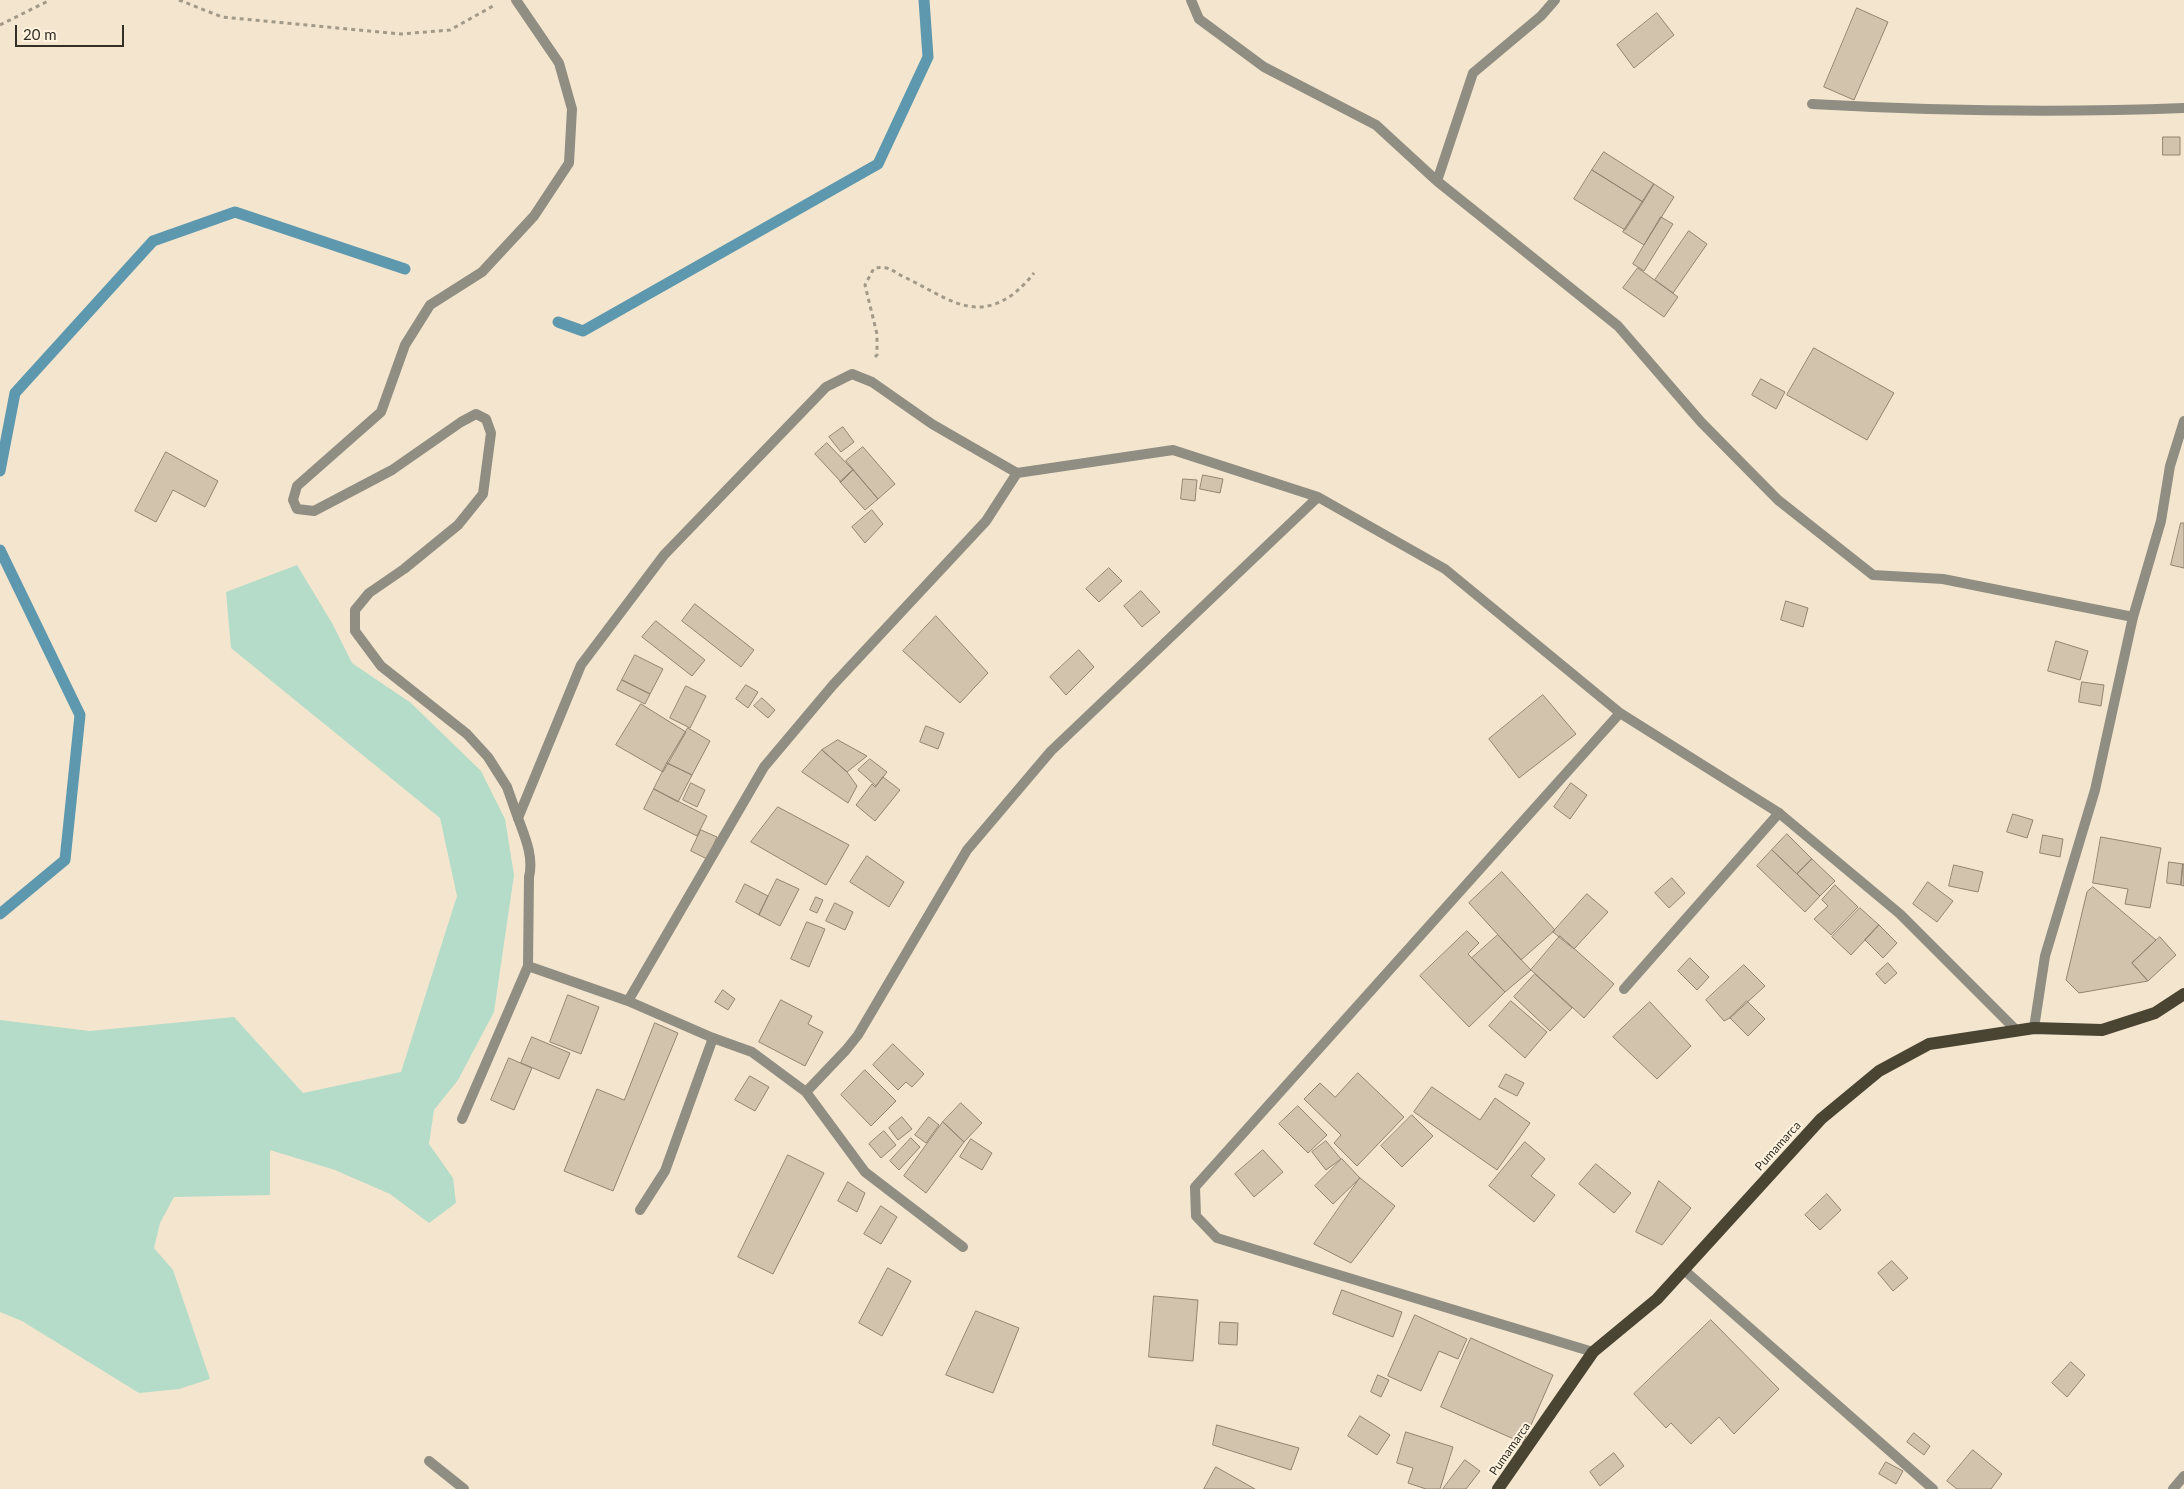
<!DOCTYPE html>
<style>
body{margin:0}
#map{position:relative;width:2184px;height:1489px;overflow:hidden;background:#f4e6ce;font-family:Lato,sans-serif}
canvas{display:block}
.scale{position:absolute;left:15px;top:25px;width:109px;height:22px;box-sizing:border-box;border:2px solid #353027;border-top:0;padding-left:6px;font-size:15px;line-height:18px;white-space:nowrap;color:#353027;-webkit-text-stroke:4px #fff3e0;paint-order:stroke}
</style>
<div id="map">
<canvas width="2184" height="1489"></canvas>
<div class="scale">20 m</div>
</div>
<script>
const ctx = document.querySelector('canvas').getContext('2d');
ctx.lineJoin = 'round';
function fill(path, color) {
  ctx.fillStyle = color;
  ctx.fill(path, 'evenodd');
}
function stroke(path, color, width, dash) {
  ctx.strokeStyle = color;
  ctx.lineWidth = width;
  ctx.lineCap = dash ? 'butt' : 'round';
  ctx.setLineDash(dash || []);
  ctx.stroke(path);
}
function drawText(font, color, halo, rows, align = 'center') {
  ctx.font = font + ' Lato,sans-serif';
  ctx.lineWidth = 4;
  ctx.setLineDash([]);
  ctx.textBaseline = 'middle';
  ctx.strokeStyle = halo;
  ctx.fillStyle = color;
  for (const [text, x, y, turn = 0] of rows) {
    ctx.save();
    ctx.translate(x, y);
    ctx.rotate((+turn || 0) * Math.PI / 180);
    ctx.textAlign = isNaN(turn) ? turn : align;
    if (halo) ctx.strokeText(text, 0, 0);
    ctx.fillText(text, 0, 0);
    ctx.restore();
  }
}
fill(new Path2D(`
 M297,565L332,623L352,663L411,703L481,771L505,819L514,875L494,1012L458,1080L434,1110L429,1144L453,1178L456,1203L429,1223L390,1194L335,1170L270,1150V1195L174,1197L160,1223L154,1248L173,1270L210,1379L179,1389L139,1393L22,1321L0,1312V1020L90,1031L234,1017L303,1093L401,1072L457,896L440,818L231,648L226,592Z`), '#b4dcc9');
stroke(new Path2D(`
 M558,322L583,331L878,164L928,57L924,0
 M0,471L15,393L153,241L235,212L405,269
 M0,550L80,715L65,860L0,914`), '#5d98ae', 11);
const building = new Path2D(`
 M1857,8L1888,22L1854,100L1824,87Z
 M1657,13L1674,35L1634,68L1617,45Z
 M2163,137H2180V155H2163Z
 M1604,152L1654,184L1643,202L1592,170Z
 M1592,170L1643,202L1625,230L1574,199Z
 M1654,184L1674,197L1644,245L1623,232Z
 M1661,217L1673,224L1644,271L1633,264Z
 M1689,231L1707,244L1673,293L1655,280Z
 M1638,268L1678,297L1664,317L1623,288Z
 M1814,348L1894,393L1867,440L1787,395Z
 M1761,379L1785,392L1776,409L1752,395Z
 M843,427L854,442L841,452L829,437Z
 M827,443L853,470L841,482L815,454Z
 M863,447L895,484L878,499L846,461Z
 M166,452L218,481L205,507L173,490L156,522L135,511Z
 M853,470L878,499L865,510L840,482Z
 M1203,475L1223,479L1220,493L1200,489Z
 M1183,479L1197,480L1195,501L1181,499Z
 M872,510L883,524L865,543L852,527Z
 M2181,523H2184V568L2171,565Z
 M1109,568L1122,581L1099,602L1086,589Z
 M1141,591L1160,612L1142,627L1124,606Z
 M1786,601L1808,608L1803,627L1781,620Z
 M695,604L754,650L741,667L682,621Z
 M936,616L988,673L960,703L903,651Z
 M656,621L705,660L692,676L642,637Z
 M2056,641L2088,651L2080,680L2048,671Z
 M1079,650L1094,667L1066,695L1050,677Z
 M635,655L663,669L650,694L622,680Z
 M622,680L650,694L645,704L617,690Z
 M2082,682L2104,685L2101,706L2079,702Z
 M746,685L758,692L748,708L736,699Z
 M686,686L706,696L690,728L670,718Z
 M1543,695L1576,734L1519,778L1489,739Z
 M762,698L775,710L768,718L754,706Z
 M641,704L686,732L663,772L616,745Z
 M926,726L944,733L938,749L920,742Z
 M688,728L710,741L692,775L667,763Z
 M838,740L867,756L847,772L822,750Z
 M822,750L847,772L857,786L848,803L802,772Z
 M870,759L887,772L876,786L858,770Z
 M667,763L692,775L678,802L654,789Z
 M883,777L900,790L875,821L856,805L872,784L875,787Z
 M691,783L705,790L697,807L683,800Z
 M1571,783L1587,795L1570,819L1554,807Z
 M654,789L707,816L697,836L644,809Z
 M778,807L849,845L826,885L751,842Z
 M2013,814L2033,820L2027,838L2007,832Z
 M701,830L717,837L707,859L691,851Z
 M1787,834L1812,859L1797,874L1772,850Z
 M2043,835L2063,839L2060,857L2040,853Z
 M2101,837L2161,848L2150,908L2125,904L2128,889L2093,883Z
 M1772,850L1820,896L1805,912L1757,866Z
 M867,856L904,882L889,907L850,882Z
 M1812,859L1835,881L1820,896L1797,874Z
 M2169,862L2183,864L2181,885L2167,883Z
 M2183,864H2184V886L2181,885Z
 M1954,865L1983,872L1978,892L1949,886Z
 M1502,872L1555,930L1521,960L1469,903Z
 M1672,878L1685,893L1669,908L1655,893Z
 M777,879L799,889L780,926L759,915Z
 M1928,882L1953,901L1937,922L1913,904Z
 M745,884L768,896L759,915L736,902Z
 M1835,885L1858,907L1831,935L1814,919L1828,906L1822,900Z
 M2093,887L2156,940L2132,963L2148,981L2079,993L2066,980L2087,892Z
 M1587,894L1608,912L1574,949L1553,932Z
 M816,897L823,900L817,913L810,910Z
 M835,903L853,912L845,930L826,921Z
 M1860,908L1879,925L1851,955L1832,937Z
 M807,922L825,929L809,967L791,959Z
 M1879,925L1897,943L1883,958L1865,940Z
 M1467,931L1479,943L1468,954L1505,992L1469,1027L1420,976Z
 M1498,935L1531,970L1505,992L1472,958Z
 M1560,936L1614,984L1584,1018L1531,970Z
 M2160,937L2176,955L2148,981L2132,963Z
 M1690,958L1709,977L1697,990L1678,971Z
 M1888,963L1897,973L1885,984L1876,974Z
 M1744,965L1765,986L1730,1018L1724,1021L1706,1000Z
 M1535,974L1572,1008L1550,1031L1514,997Z
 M723,990L735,999L728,1010L715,1002Z
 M568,995L599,1007L581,1054L550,1042Z
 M781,1000L812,1016L808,1024L823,1032L805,1066L759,1042Z
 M1511,1001L1547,1032L1525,1058L1489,1026Z
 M1747,1001L1765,1019L1748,1036L1730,1018Z
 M1650,1002L1691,1046L1657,1079L1613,1037Z
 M655,1023L678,1033L613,1191L564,1171L597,1089L624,1100Z
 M532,1037L570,1053L559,1079L521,1063Z
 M893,1044L924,1074L912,1087L906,1082L898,1090L873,1065Z
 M509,1058L532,1068L514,1110L491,1100Z
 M865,1070L896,1101L871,1126L841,1095Z
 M1358,1073L1404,1117L1357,1166L1334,1143L1341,1135L1304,1099L1320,1083L1335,1097Z
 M1506,1074L1524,1083L1517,1096L1499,1087Z
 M750,1076L769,1087L755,1111L735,1100Z
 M1432,1087L1480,1120L1495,1098L1530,1123L1497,1170L1414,1112Z
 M961,1103L982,1123L964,1142L943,1122Z
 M1298,1106L1327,1135L1308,1153L1279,1124Z
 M1412,1115L1433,1136L1402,1167L1381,1146Z
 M902,1117L912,1129L898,1140L889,1128Z
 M929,1117L939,1125L926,1143L915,1135Z
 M943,1122L964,1142L926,1193L904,1176Z
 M884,1131L896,1145L881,1158L869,1144Z
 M911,1138L920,1147L899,1170L890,1161Z
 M971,1139L992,1153L982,1170L960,1157Z
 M1326,1141L1341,1159L1326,1170L1312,1152Z
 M1525,1142L1545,1159L1531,1176L1555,1195L1534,1222L1489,1186Z
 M1263,1150L1283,1172L1254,1197L1235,1174Z
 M788,1155L824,1173L773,1274L738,1257Z
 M1342,1159L1360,1178L1333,1204L1315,1186Z
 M1596,1164L1631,1193L1614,1213L1579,1184Z
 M1360,1178L1395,1206L1351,1263L1314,1244Z
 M1659,1181L1691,1208L1662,1245L1636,1232Z
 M848,1182L865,1193L857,1212L838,1201Z
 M1827,1194L1841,1210L1820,1230L1805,1215Z
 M881,1206L897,1217L881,1244L864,1234Z
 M1892,1261L1908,1278L1893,1291L1878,1273Z
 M888,1268L911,1281L882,1336L859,1323Z
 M1342,1290L1402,1312L1393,1337L1333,1314Z
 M1154,1296L1198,1300L1193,1361L1149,1357Z
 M976,1311L1019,1328L993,1393L946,1375Z
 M1415,1315L1467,1339L1458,1359L1439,1351L1421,1391L1388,1376Z
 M1711,1320L1779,1389L1734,1434L1719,1417L1691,1444L1671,1423L1666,1428L1634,1394Z
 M1220,1322L1238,1323L1237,1345L1219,1344Z
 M1471,1338L1553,1375L1523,1443L1441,1407Z
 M2071,1362L2085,1375L2067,1397L2052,1383Z
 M1378,1375L1389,1380L1381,1397L1371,1392Z
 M1360,1416L1390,1435L1377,1455L1348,1436Z
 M1217,1425L1299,1448L1291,1470L1213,1445Z
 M1406,1432L1453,1447L1440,1489H1426L1408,1483L1413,1468L1397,1463Z
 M1914,1433L1930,1446L1924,1455L1907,1442Z
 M1973,1450L2002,1474L1991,1489H1957L1947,1481Z
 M1614,1453L1624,1466L1600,1486L1590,1472Z
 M1465,1460L1480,1471L1466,1489H1443Z
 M1886,1462L1903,1471L1896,1484L1879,1474Z
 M1216,1467L1255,1489H1204Z`);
fill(building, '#d2c3ad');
stroke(building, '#93846f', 1);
stroke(new Path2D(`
 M179,0L222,17L401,34L450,30L493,6
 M0,25L50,0
 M875,357L877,355V334L865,285L874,268C892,266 891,271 906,278C941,294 971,322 1009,297C1018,291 1027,282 1034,273`), '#a39987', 3, [4, 4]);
stroke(new Path2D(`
 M516,0L559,63L572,109L569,163L534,216L482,272L430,305L405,345L381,412L297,486L293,500L297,509L314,511L392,470L461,422L476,414L486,419L491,433L483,494L458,525L404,569L369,593L355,610V631L381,666L467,734L488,757L507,787L518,818
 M1191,0L1199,19L1264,67L1376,125L1437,181L1618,326L1701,422L1778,500L1873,575L1943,579L2133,617
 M1812,104C1936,111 2061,113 2184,108
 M1437,181L1473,73L1541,16L1555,0
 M1624,989L1779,813
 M462,1119L528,966
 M640,1210L665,1171L713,1038
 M429,1461L464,1489
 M2173,1489L2184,1476`), '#908d82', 10);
stroke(new Path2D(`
 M628,1001L528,966L529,877C534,857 525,837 518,818L581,665L664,555L826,387L852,374L872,382L932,424L1017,473L1173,450L1318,497L1445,569L1620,713L1779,813L1900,914L2017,1031
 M2034,1028L2045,956L2095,790L2133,617L2161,521L2170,466L2184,421
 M806,1092L846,1050L858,1035L967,850L1051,751L1318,497
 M963,1247L865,1172L806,1092L752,1052L713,1038L628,1001L764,767L833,685L986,521L1017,473
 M1684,1270L1933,1489
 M1593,1352L1217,1238L1196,1216L1195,1187L1620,713`), '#908d82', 10);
stroke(new Path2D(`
 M1498,1489L1593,1352L1657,1299L1821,1119L1879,1071L1929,1044L2034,1028L2102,1030L2155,1013L2184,994`), '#4a4432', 12);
drawText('12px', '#353027', '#fff3e0', [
 ["Pumamarca",1778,1146,-48],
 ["Pumamarca",1510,1449,-55]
]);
</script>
